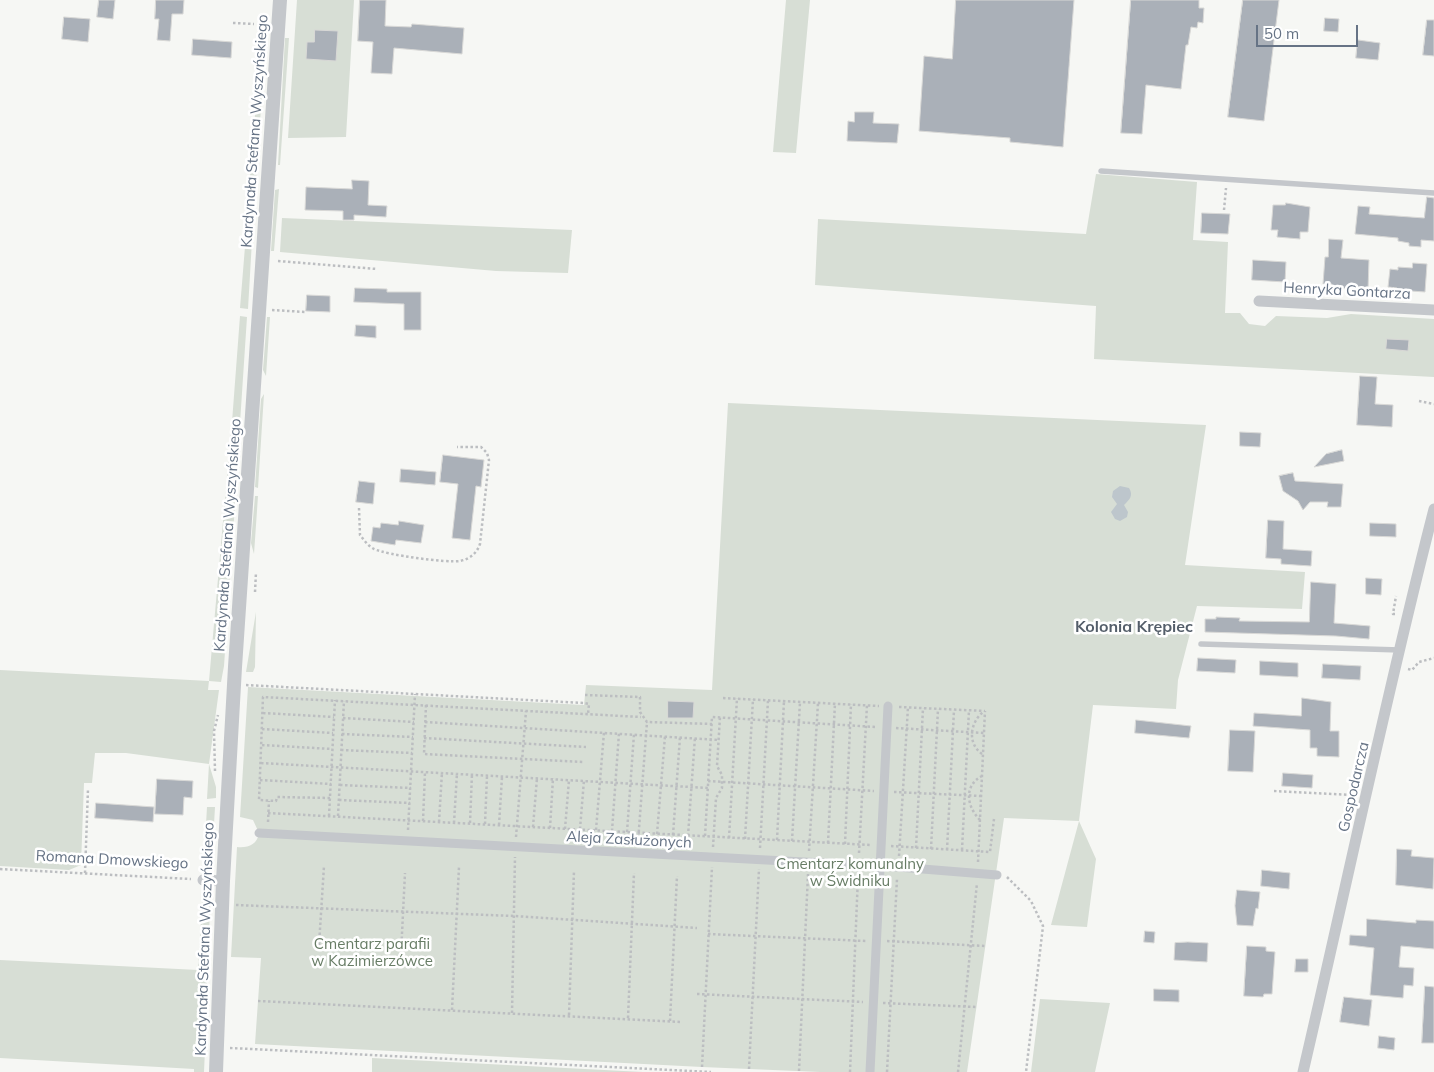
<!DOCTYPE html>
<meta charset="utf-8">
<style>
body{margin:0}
#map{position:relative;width:1434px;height:1072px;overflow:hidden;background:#f6f7f4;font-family:Mulish,sans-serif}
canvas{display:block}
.scale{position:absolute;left:1256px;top:25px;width:102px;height:22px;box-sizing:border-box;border:2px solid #667385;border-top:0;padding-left:6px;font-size:15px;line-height:18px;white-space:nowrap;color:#667385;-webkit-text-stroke:4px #fff;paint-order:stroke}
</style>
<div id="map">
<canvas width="1434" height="1072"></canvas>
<div class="scale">50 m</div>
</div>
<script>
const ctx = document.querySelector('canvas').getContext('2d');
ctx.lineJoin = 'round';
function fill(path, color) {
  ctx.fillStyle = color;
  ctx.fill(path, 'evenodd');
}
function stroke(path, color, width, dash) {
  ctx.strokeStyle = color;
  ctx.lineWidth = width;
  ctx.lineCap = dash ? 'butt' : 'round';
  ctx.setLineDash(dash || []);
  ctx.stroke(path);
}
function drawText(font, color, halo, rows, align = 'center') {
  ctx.font = font + ' Mulish,sans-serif';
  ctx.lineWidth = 5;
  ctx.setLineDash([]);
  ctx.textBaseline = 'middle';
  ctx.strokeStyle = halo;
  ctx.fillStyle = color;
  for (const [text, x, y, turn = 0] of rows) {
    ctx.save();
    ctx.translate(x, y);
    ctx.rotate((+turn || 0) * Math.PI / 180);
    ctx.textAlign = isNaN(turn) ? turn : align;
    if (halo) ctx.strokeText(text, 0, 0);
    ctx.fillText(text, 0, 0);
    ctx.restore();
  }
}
fill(new Path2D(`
 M297,0H354L346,137L288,138Z
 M786,0H810L796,153L773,152Z
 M262,29L266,30L254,215L247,214Z
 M285,38H289L280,165H278Z
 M1096,174L1197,182L1193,240L1228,242L1225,313H1240L1249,324L1265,326L1276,316L1327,318L1351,314L1434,319V377L1094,359L1096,306L815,285L818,219L1086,234Z
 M279,189L274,251H271L275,190Z
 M282,218L572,230L568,273L496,271L280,252Z
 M247,222L253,223L248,309L240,308Z
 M240,316L247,317L240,423L232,422Z
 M267,317H270L266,376L263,370Z
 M264,394L258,488L255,487L261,399Z
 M728,403L1206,425L1185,565L1305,572L1302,609L1197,606L1178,680L1176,709L1093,705L1079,821L1096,859L1087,927L1051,925L1079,821L1004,818L967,1072H820L702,1067L255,1044L261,958L231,957L237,847C248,848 257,845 259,833L253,820L240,817L248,687L584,705L586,685L712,690Z
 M231,430L240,431L224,666L221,682L209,681L208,690H219L209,764L216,787V798L207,799L209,764L126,753H95L92,783H84L81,865L69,870L0,866V670L209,681Z
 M255,496H258L254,554L251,543Z
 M256,612L255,667L253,672H246Z
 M207,807H215L211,876H203Z
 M203,884L211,885L207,984H198V993L206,994L205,1039H196L195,1048L205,1049L204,1072H194V1069L0,1058V960L198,970Z
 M1040,999L1110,1003L1095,1072H1031Z
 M372,1058L643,1072H372Z`), '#d7ded5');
fill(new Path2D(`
 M1120,486L1129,488C1134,496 1129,500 1124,505L1128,512L1127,517L1120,521L1115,519L1111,512L1117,504L1112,497L1113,491Z`), '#bdc6cc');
const building = new Path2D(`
 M99,0H115L113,19L97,17Z
 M156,0H184L183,14H172L170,41L157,40L159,19H155Z
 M360,0H386L385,26L411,27L412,24L464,28L462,54L394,48L392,74L371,73L373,42L358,41Z
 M956,0H1074L1063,147L1010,142V138L919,131L924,56L952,59Z
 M1131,0H1199V8H1204L1203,23L1198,22L1197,28L1191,27L1188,45H1186L1181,89L1146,85L1142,134L1121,133Z
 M1243,0H1279L1264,121L1228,117Z
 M64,17L90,19L88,42L62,39Z
 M1325,18L1339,19L1338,32L1324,31Z
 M1427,20H1434V56L1423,55Z
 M315,30L338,31L336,61L306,59L307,42H314Z
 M193,39L232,42L231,58L192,55Z
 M1358,40L1380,43L1378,60L1356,58Z
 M855,112H874L873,123L899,124L897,143L847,141L848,121L854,122Z
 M352,180L369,181L368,205L387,206L386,217L354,215V220H343V211L305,210L306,187L352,189Z
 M1427,197L1434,198V241L1421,240V247L1409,246V243L1398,241V238L1355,234L1358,206L1370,207L1369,214L1424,218Z
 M1286,203L1310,207L1308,232H1300V239L1277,237L1278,230H1271L1273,205H1285Z
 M1202,213L1230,214L1228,234L1201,233Z
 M1329,239L1343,240L1341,258L1369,260L1368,290L1332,288V284H1323L1325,257H1328Z
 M1253,260L1286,262L1285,282L1252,280Z
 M1413,263L1427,264L1425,292L1397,290V288L1388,287L1390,269L1398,270V267L1412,268Z
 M355,288L387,289V292H421V330H404V304L354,302Z
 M307,295L330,296V312L306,311Z
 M356,325L376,326V338L355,336Z
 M1387,339L1409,340L1408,351L1386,349Z
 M1360,376L1377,377L1375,404L1393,405L1392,427L1357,425Z
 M1240,432L1261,433L1260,447L1240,446Z
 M1342,450L1344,461L1314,467L1326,454Z
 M443,455L484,460L481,487L476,486L470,540L452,538L458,484L440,482Z
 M401,469L436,472L435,485L400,482Z
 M1293,473L1295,481L1343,484L1341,507H1327L1328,502H1310L1303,510L1298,501L1283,491L1279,476Z
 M359,481L375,483L373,504L356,502Z
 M1268,520L1284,521L1283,549L1312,551L1311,566L1281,564V559L1266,558Z
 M399,521L424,525L421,543L396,540L395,545L371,541L373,527L380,528L381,523L398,525Z
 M1370,523L1396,524V537L1370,536Z
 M1366,578L1382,579L1381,595L1366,594Z
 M1311,582L1336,584L1334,623L1370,626L1369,639L1336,636L1205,632V619H1216V617L1240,618L1239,621L1309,622Z
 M1198,658L1236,660L1235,673L1197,671Z
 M1260,661L1298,663V677L1260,675Z
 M1323,664L1361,666L1360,680L1322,678Z
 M1302,698L1331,702L1330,731H1339V757L1317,756V748H1310V730L1253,726L1254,713L1301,716Z
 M668,701L694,702L693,718H668Z
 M1136,720L1191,726L1189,738L1135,733Z
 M1230,730L1255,731L1253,772L1228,771Z
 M1283,773L1313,775L1312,788L1282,786Z
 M157,779L193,781L192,798L184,797L183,815L155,814Z
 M96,803L154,807L153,822L95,818Z
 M1397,849L1412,850L1411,856L1434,858L1433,889L1396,885Z
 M1262,870L1290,873L1289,889L1261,886Z
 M1237,890L1260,892L1258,909L1256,908L1253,926L1237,925L1235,906Z
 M1367,919L1416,923V920L1434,921V949L1401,946L1399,967L1414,968L1413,986L1404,985L1403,998L1370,995L1374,948L1349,945L1350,935L1366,936Z
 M1145,931L1155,932L1154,943L1144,942Z
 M1188,942L1208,943L1207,962L1174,960L1175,943Z
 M1247,946L1266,947V951L1275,952L1272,994H1264L1263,997L1244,996Z
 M1296,959H1308V972H1295Z
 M1425,986L1434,987V1043H1422Z
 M1154,989L1179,990V1002L1154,1001Z
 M1344,997L1372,1000L1369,1026L1340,1022Z
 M1379,1036L1395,1038L1394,1050L1378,1048Z`);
fill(building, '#aab0b8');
stroke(building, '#d8d8d6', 1);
stroke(new Path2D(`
 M233,23L254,24
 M1224,210L1226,188
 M278,261L377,269
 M272,310L305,312
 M1419,401L1434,404
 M359,508L360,535C364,540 368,546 374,549C387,555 446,563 460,561C470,559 477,553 480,544L489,460L487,453L481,447H457
 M255,592L256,572
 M1395,614H1393L1396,596
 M1408,669L1412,670L1419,662L1434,658
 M246,685L584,703L589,704L588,714
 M585,695L640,697V712L647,722L712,724
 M723,698L879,706
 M426,705L424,754L584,762
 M899,707L985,711
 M263,713L334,717
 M343,718L414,722
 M425,722L719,740
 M896,728L984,733
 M262,729L333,733
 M342,734L413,737
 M424,738L586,747
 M262,745L332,749
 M341,750L412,753
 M982,754C967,743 970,723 983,712
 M261,763L708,788
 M215,771L214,731L218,715
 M260,780L331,784
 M708,781L874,791
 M340,785L411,788
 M1274,791L1353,795
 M894,792L981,796
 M330,798L277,797L276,801L259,800L263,697L641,717
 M339,800L410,803
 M268,813L871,845
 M329,816L335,700
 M338,816L344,701
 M980,820C967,807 963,786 982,776
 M423,821L425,772
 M268,822L269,801
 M439,822L442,772
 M454,823L457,773
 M470,823L472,774
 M485,824L487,776
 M499,825L502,777
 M533,827L537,778
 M550,828L553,778
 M565,829L569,780
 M580,829L584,780
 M408,830L415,694
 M596,830L604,732
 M612,831L619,733
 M627,832L634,734
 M657,834L665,736
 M673,835L680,737
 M688,836L695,737
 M705,836L712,717L876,727
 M516,837L526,711
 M729,838L737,698
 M745,839L753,699
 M777,840L784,701
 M792,841L800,702
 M638,842L647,722
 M828,843L835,703
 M845,844L851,704
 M891,846L990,852L994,819
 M713,847L716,798L722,788V775L717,766L720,717
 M760,848L768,700
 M916,848L923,708
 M931,849L938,709
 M947,850L954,710
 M962,850L969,710
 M809,851L818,703
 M859,853L867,705
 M899,856L908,707
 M978,862L985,711
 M0,869L191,879
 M85,873L88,789
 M1007,877L1031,901L1043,926L1026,1072
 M236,905L514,916L697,928
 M708,934L866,941
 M887,941L985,946
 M319,945L324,866
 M401,954L405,873
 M697,994L863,1002
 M258,1001L681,1022
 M883,1003L976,1007
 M452,1010L459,867
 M512,1013L515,857
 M569,1015L574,871
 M628,1018L634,873
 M670,1021L677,876
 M230,1048L711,1072
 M702,1067L712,867
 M749,1069L759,869
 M799,1071L808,874
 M850,1072L858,876
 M887,1072L897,879
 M958,1072L977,883`), '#bcbec1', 2.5, [2.5, 2.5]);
stroke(new Path2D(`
 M1101,171L1434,193
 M1201,644L1400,650`), '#c4c7cb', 5.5);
stroke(new Path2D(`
 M259,833L898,867L997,875
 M870,1072L888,706`), '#c4c7cb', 9);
stroke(new Path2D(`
 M1259,301L1434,310
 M203,880L223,881
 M1303,1072C1347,884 1386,695 1434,509`), '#c4c7cb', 11);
stroke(new Path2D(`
 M216,1072L223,881L235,667L280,0`), '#c4c7cb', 14);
drawText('15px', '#667385', '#fff', [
 ["Kardynała Stefana Wyszyńskiego",255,131,-86],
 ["Henryka Gontarza",1347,291,3],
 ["Kardynała Stefana Wyszyńskiego",228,535,-86],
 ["Gospodarcza",1354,787,-77],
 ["Aleja Zasłużonych",629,840,3],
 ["Romana Dmowskiego",112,860,3],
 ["Kardynała Stefana Wyszyńskiego",205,939,-88]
]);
drawText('15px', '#677c65', '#fff', [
 ["Cmentarz komunalny",850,864],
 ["w Świdniku",850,881],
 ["Cmentarz parafii",372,944],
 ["w Kazimierzówce",372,961]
]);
drawText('bold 16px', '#545e6a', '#fff', [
 ["Kolonia Krępiec",1134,627]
]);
</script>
